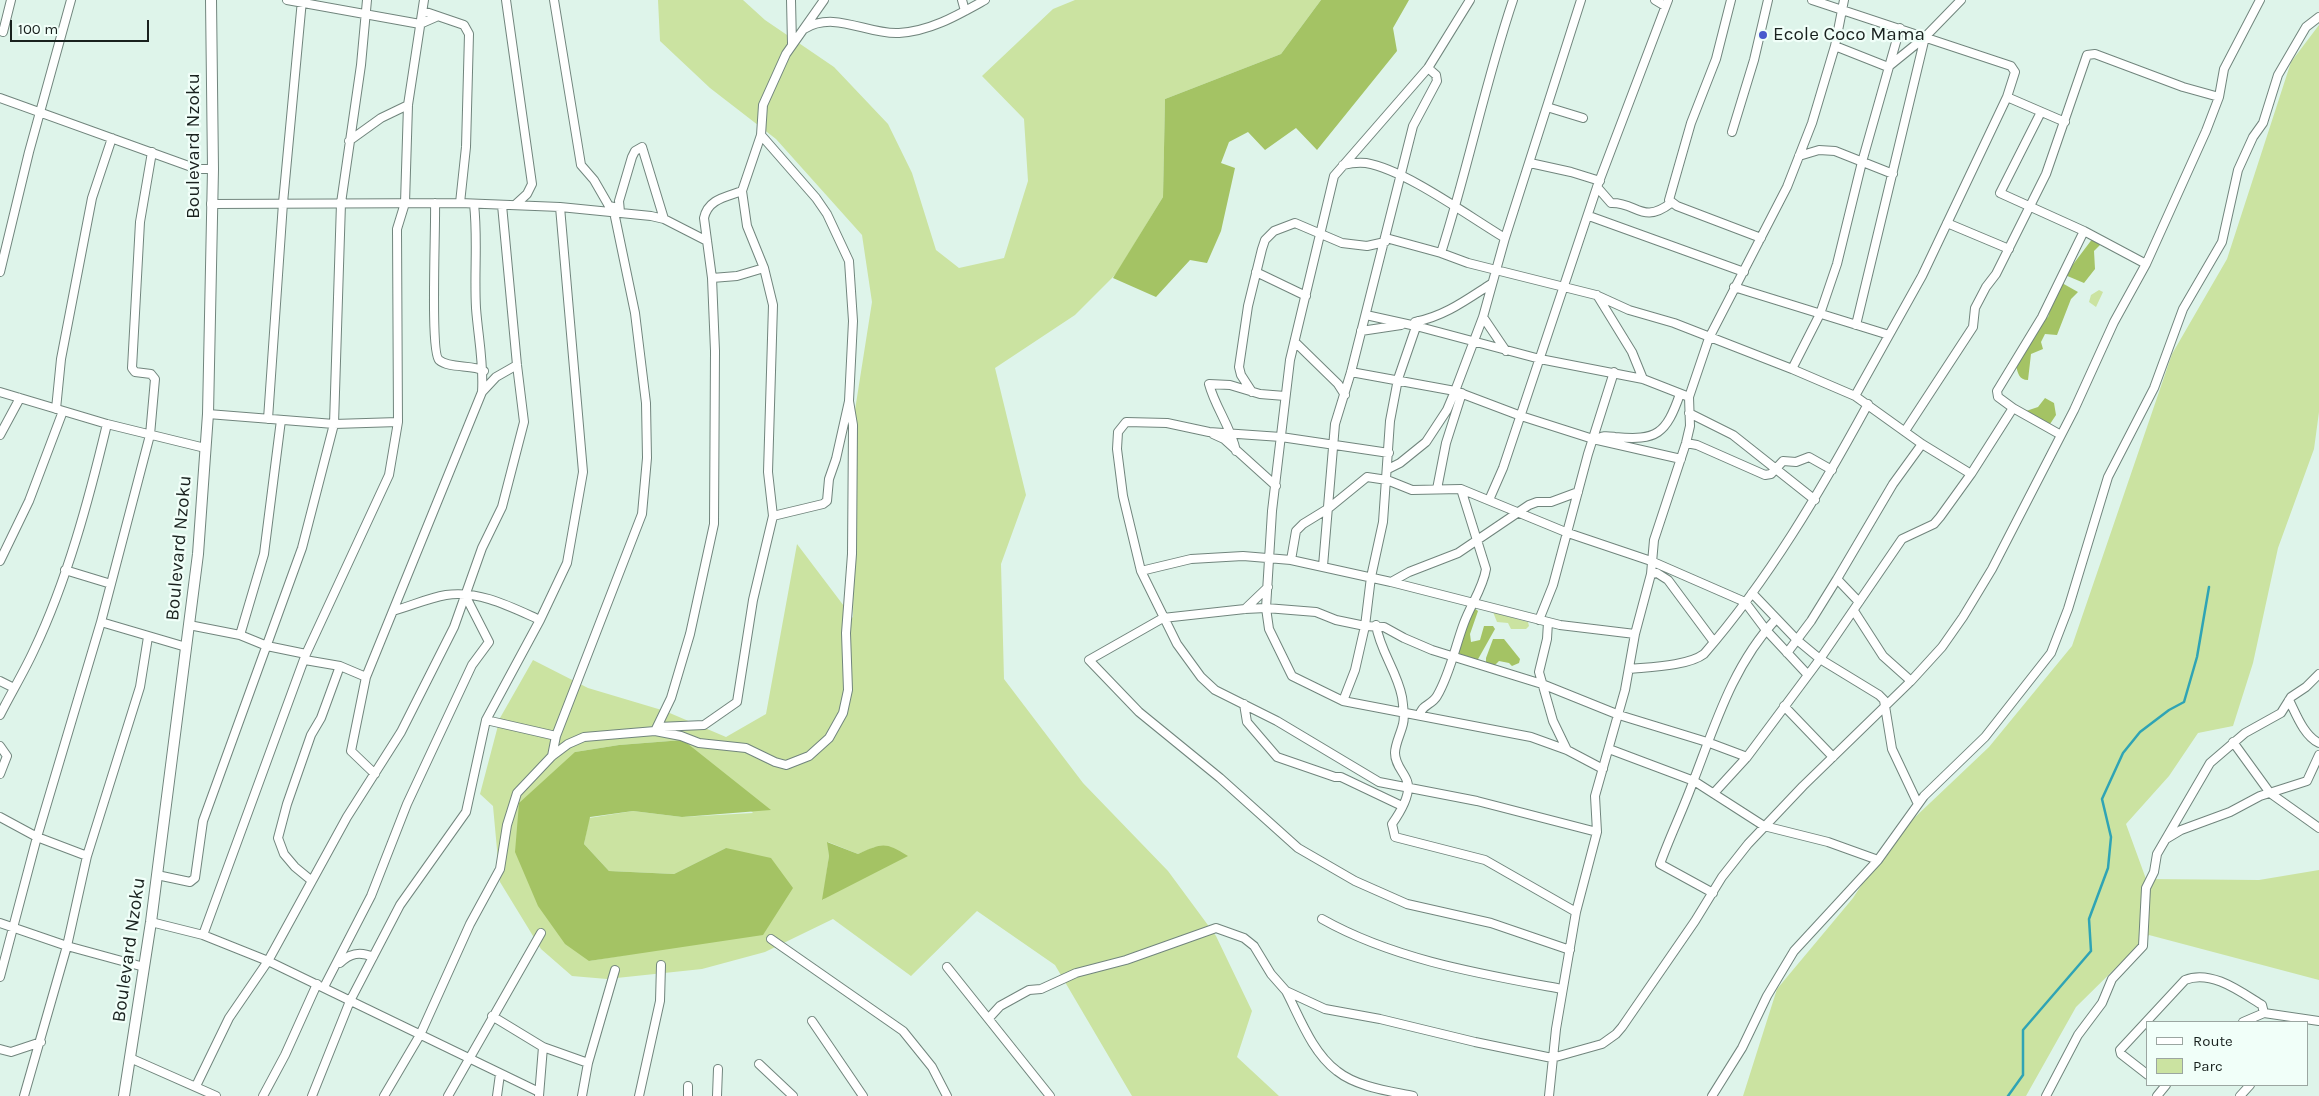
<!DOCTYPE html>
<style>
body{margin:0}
#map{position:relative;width:2319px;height:1096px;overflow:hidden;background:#def4ea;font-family:Karla,sans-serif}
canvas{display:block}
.legend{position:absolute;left:2146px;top:1021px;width:162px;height:65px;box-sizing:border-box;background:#f1fff9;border:1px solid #9ba6a1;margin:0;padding:6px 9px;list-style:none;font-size:15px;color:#19211e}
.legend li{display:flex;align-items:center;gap:10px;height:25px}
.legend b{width:25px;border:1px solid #9ba6a1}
.scale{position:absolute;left:10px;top:20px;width:139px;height:22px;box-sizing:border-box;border:2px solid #19211e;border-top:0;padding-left:6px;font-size:15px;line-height:18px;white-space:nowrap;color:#19211e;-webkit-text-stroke:4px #f1fff9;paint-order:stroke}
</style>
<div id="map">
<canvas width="2319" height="1096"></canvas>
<ul class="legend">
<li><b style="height:6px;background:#fff"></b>Route</li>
<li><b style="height:14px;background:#cbe3a1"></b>Parc</li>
</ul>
<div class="scale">100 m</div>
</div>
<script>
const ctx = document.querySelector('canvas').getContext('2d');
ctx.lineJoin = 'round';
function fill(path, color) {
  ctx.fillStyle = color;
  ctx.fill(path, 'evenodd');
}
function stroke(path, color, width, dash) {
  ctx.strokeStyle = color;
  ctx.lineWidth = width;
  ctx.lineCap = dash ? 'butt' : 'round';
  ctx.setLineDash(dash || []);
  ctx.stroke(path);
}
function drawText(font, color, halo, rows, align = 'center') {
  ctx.font = font + ' Karla,sans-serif';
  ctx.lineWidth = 4.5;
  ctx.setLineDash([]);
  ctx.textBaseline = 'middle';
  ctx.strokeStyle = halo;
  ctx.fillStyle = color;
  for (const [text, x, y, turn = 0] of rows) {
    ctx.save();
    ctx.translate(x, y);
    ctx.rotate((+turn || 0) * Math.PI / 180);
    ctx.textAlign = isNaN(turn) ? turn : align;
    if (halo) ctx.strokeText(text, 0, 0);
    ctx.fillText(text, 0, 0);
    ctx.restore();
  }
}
fill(new Path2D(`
 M658,0H743L765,20L834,67L888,124L912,173L936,250L959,268L1004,258L1028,181L1024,119L982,76L1053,9L1075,0H1321L1281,54L1165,99L1163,197L1116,274L1075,315L995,368L1026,495L1001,564L1004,679L1083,783L1168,871L1216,936L1252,1011L1237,1057L1279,1096H1132L1055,965L977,911L911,976L833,919L765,952L702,969L607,979L572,976L541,949L500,882L493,806L480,794L500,718L533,660L588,688L665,711L726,737L766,714L797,544L853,618L855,410L872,302L862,235L776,139L710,88L660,41ZM683,740L753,813L682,817L633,811L589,818L584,844L609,871L674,874L726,848L649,951L589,961L575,752L619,745ZM828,842L858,854L875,847L823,900L829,856Z
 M2319,25V412L2314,449L2278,548L2253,663L2233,726L2198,733L2169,776L2126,824L2146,879L2259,880L2319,870V980L2149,935L2076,1007L2026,1096H1743L1777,989L1853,898L1891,840L1989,747L2072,646L2172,354L2227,259L2291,62Z
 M2099,290L2103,292L2096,307L2089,302L2091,295Z
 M1493,612L1528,622L1529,626L1526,629H1511L1508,623L1497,622Z`), '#cbe3a1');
fill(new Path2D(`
 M1321,0H1409L1393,28L1397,51L1317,150L1296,128L1265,150L1248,132L1229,142L1221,163L1235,168L1221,231L1207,263L1190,260L1156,297L1113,278L1163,197L1165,99L1281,54Z
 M2093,238L2102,243L2094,251L2095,269L2084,283L2065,275Z
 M2062,283L2078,292L2071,299L2057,335L2045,334L2041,342L2043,349L2031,354L2028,380C2019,380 2018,373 2016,366L2043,320L2048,317L2054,298Z
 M2045,398L2054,403L2056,415L2050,424L2028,415L2026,411L2038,407Z
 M1473,607L1478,611L1470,634L1471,642L1480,640L1484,626H1493L1495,629L1477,661L1456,653Z
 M1493,639H1504L1520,659L1519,663L1512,666L1509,663L1499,661L1494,666L1486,663V658Z
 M683,740L771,810L682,817L633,811L590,817L584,844L609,871L674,874L726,848L771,858L793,888L763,935L589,961L565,944L538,906L515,852L519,803L575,752L619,745Z
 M827,842L858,854C883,843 885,842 908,856L822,900L829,856Z`), '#a4c364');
stroke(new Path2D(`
 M2008,1096L2023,1075V1030L2091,951L2089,919L2108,868L2111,837L2102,799L2123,753L2140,732L2169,710L2184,702L2197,657L2209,587`), '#2fa4b5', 2.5);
const minor = new Path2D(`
 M287,0L420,24L436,17
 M506,0L532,184L527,194L515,205
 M554,0L581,165L594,180L609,206L618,208
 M791,0L792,44
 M962,0L965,11
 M1470,0L1428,68L1334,176L1290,360L1272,511L1266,608L1269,629L1292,676L1343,701L1531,737L1567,750L1603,769
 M1655,0L1665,6
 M1731,0L1716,59L1691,123L1669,200L1677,206L1761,238
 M1812,0L2011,66L2015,72L2007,97L1922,276L1855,396
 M423,11L464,25L469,34L466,147L460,203
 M804,29C835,10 867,35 899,33C931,31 958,15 985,0
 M3,32L11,0
 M1835,46L1888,67L1925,37L1961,0
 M2007,97L2065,122
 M0,98L197,169H213
 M1547,107L1583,118
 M2041,112L2000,193L2084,231L2146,264
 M1732,132L1754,60L1768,0
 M761,135L816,198L827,214L849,261L853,321L849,401L836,459L829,479L827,501L823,504L773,516
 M349,141L381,118L408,105
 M1799,156L1819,150L1835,151L1893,174
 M1530,163L1571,172L1600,181
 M1343,165C1351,163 1358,162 1366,163C1406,170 1468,216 1505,238
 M1597,187L1611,203C1637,202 1642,225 1671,203
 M435,203C436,224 430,352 439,360C449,369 473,364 484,371
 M211,204L460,203L560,207L651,216L664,219L707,241
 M474,204C478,239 474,273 476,308C478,336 484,363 482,392
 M620,212L619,201L632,157L635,151L642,147L664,219
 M1589,216L1744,272
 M1947,223L2009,249
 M1386,238L1441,253L1468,263L1596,295L1629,310L1674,323L1792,369L1855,396L1922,444L1971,474
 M1441,253C1468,169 1485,83 1513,0
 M0,272L29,152L71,0
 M1256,272L1306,296
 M712,278L737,276L764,268
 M1734,287L1889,335
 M1597,295L1632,352L1643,379
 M1366,315L1416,326L1540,359L1643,379L1689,397
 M1483,317L1506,351
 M1415,322C1445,316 1466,300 1491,284
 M1856,325L1925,37
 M1361,331L1401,325
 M1295,342L1338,384L1345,395
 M1792,369L1820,314L1837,264L1862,162L1900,28
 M1351,372L1455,391L1521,416L1593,439L1681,459
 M0,392L107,424L205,448
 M1252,392L1241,375L1239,367L1248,306L1262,249L1265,240L1274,231L1295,223L1342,243L1367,246L1385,242
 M56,409L61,359L92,198L112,138
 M1689,413L1733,435L1815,500
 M208,414L334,424L398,422
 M268,419L283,203L302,0
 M1905,431L1973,327L1975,308L1986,287L1996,274L2046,174L2087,55L2095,54L2183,87L2219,97
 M1213,434L1224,439L1276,486
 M0,435L20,398
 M2061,435L2013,408L1998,397L1997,391L2042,317L2084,231
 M1597,440C1602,435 1607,436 1615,437C1657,441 1666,434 1680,394
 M1686,443L1697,445L1765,475L1771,474L1783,461L1796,462L1809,457L1832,470
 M1236,451C1231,427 1215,407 1209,384L1230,385L1260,394L1285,396
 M1389,453L1281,437L1209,432L1167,423L1126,422L1118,432L1117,449L1123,496L1141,571L1177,644L1201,677L1215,690L1277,721L1379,782L1477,801L1597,832
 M1388,469L1400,463L1426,442L1447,410L1455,391L1483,317L1505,238L1581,0
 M1437,489L1446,443L1462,393
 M1489,500L1503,468L1597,187L1668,0
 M1291,560L1296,531L1303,524L1329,508L1367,477L1387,480L1412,490L1461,489L1568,533L1651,561L1745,602L1766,630L1808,675
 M0,561L29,501L63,411
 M1323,566L1335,424L1351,372L1413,126L1437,81L1436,75L1428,68
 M65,570L111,584
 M1141,571L1191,559L1243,556L1291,560L1391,582L1560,625L1635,634
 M1651,574L1657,573L1668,580L1714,642
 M1391,582L1409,572L1458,553L1529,505L1537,502H1551L1578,492
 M1752,593L1797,640L1820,659L1879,695L1884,700L1892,749L1918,804
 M1859,602L1837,579L1893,484L1922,444
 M1245,609L1268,587
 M393,611C411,606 428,598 446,595C479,590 511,607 540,620
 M1854,611L1883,656L1911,681
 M1539,620L1553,585L1588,454L1614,372
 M101,622L186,647
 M1548,622L1547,639L1539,672L1553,721L1567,750
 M189,625L240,635L267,646L306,654
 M1376,625C1380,651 1397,671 1402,697C1403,704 1405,717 1403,724C1401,733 1395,744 1395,753C1395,765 1404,772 1407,781C1412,794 1399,814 1392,824L1395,837L1485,860L1576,912
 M240,635L264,554L281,420
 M1787,653L1811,621L1837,579
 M305,660L340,666L366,677
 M1630,669C1650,667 1688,666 1704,654C1769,579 1820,492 1868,404
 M0,681L14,688
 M2289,700C2296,714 2304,736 2319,743
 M1343,701L1355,670L1365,626L1371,577L1383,522L1390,421L1398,379L1418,321
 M1244,704L1247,722L1277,757L1335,777H1341L1402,806
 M1784,706L1833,757
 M0,715C11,693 24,672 34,650C67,581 89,499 107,424
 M1420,715C1421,705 1432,705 1437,696C1450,674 1455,647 1464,623C1471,604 1483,588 1486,569L1461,489
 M486,720L556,736
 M658,727L704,725L737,702L753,600L773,516L768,472L773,305L764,268L747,226L742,191L761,135L763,105L786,54L824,0
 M656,729L671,698L690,634L714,524L715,351L712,278L704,218C708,199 726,197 742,191
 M2233,742L2270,793L2319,828
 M0,746L7,756L0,774
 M1609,749L1694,781L1764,826L1828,842L1878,860
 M552,756L556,736L642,514L647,458L646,403L635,313L614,212
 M375,774L351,751L366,677L482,392L496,377L517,365
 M1714,793L1747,757L1820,659L1902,539L1934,524L1940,517L1971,474L2013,408
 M0,817L37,837L87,856
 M2166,839L2181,830L2230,812L2260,796L2307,781L2319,755
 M157,875L190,882L195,878L203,821L302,548L334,424L341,203L361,65L367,0
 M312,881L295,867L284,854L278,838L287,804L311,735L321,718L340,666
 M1713,893L1660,864C1670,836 1683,810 1693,782C1715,725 1733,665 1776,619
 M1322,919C1395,960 1481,974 1562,989
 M151,922L203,935L268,961L539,1092
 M0,923L67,946L144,967
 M203,935L306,654L389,475L398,422L397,229L405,203L408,105L424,0
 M771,939L903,1031L932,1067L947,1096
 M1570,950L1491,923L1407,904L1355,881L1298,848L1220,778L1139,712L1089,660L1163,618L1245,609L1266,608L1316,612L1336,620L1365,626L1384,627L1404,638L1432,650L1542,684L1619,715L1707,742L1747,757
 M340,963C350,953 360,951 373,957
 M947,967L1050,1096
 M0,977L37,837L101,622L150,435L155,379L151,374L135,372L132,368L140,222L152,152
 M324,987L371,896L407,804L472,665L489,642L466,597
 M1286,991C1300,1018 1312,1052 1337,1071C1357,1087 1389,1091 1413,1096
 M492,1016L543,1047L588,1063
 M989,1018L1000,1006L1029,990L1041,989L1076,973L1126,960L1216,928L1244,938L1254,946L1271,974L1286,991L1325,1009L1380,1019L1475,1042L1552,1058L1602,1044L1616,1034L1622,1027L1695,921L1722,877L1748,844L1803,786L1911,681L1942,647L1963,617L1992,569L2074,410L2114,322L2146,264L2206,131L2219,97L2224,69L2260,0
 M812,1021L863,1096
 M2243,1022L2264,1013L2319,1021
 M0,1049L11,1052L41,1042
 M130,1058L216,1096
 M759,1064L793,1096
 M2148,1075L2121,1054L2120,1050L2185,980C2211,969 2241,992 2262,1005L2264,1013
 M196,1086L229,1018L268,961L347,817L401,732L454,627L482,548L502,507L524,422L517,365L502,205
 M24,1096L67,946L87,856L140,687L148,637
 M263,1096L285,1055L317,984
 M312,1096L350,1001L400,905L466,812L486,720L540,620L567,563L583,472L560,207
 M384,1096L420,1035L470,924L500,869L507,825L517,793L552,756L568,744L584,737L655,731L681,736L699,743L746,748L775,762L786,765L809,756L829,738L843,713L848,690L846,633L852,554L853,425L849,401
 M448,1096L541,933
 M497,1096L500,1074
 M539,1096L543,1047
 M582,1096L588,1063L615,970
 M639,1096L660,1001L661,965
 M688,1096V1086
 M717,1096L718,1069
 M1549,1096L1556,1029L1576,912L1597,832L1595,796L1625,690L1635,634L1651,574L1654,540L1686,443L1690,426L1689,397L1709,338L1787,187L1812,123L1835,46L1844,0
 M1712,1096L1742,1048L1767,996L1794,951L1878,860L1924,796L1985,737L2051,653L2068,609L2108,477L2154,388L2183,309L2222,242L2238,170L2253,137L2263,123L2278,75L2306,27L2319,17
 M2046,1096L2078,1035L2102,1003L2112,979L2143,946L2146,888L2154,872L2157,854L2210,763L2245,733L2281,713L2291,697L2306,687L2319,674
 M2157,1096L2166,1085
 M2240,1096L2250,1085`);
const tertiary = new Path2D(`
 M124,1096L151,922L198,554L208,414L213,169L211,0`);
stroke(minor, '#71857d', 10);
stroke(tertiary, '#71857d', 12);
stroke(minor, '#fff', 8);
stroke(tertiary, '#fff', 10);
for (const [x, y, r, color] of [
 [1763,35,5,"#4958cd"]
]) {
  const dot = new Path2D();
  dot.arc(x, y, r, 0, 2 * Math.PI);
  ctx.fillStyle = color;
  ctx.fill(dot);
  stroke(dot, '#f1fff9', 2);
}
drawText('19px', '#19211e', '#f1fff9', [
 ["Ecole Coco Mama",1773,35]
], 'left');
drawText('19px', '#19211e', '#f1fff9', [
 ["Boulevard Nzoku",194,146,-90],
 ["Boulevard Nzoku",179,548,-85],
 ["Boulevard Nzoku",129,950,-82]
]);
</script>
